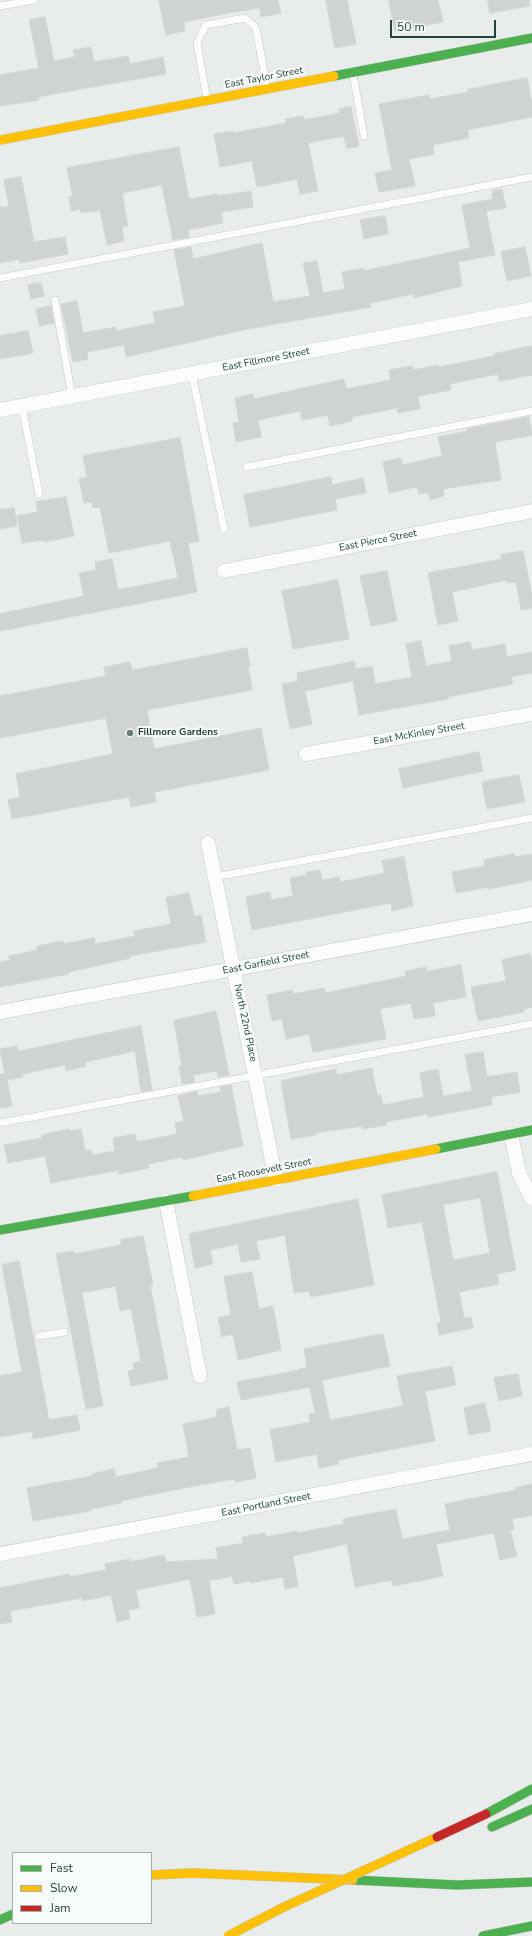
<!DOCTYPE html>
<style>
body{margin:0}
#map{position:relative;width:532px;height:1936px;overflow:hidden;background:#e8edeb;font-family:"Nunito Sans",sans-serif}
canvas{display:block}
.legend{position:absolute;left:12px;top:1852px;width:140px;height:72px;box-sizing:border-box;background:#f7fbf9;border:1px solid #a3b1ad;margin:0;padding:5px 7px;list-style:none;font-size:12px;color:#24423a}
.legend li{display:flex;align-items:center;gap:8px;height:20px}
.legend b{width:20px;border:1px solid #a3b1ad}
.scale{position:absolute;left:390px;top:20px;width:106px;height:18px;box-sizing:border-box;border:2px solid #24423a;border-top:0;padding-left:5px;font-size:12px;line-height:14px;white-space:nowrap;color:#24423a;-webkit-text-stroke:3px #f7fbf9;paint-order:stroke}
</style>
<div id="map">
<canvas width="532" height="1936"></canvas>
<ul class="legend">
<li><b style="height:5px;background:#4caf50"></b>Fast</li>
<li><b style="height:5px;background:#ffc107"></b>Slow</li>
<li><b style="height:5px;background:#c62828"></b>Jam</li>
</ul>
<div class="scale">50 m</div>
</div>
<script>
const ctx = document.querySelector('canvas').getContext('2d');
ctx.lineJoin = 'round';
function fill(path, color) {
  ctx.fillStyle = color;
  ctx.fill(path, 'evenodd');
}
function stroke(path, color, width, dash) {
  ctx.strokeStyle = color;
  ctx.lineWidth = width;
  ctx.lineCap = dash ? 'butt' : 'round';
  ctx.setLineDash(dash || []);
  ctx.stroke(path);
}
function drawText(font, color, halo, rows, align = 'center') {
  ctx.font = font + ' "Nunito Sans",sans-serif';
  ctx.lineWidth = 4;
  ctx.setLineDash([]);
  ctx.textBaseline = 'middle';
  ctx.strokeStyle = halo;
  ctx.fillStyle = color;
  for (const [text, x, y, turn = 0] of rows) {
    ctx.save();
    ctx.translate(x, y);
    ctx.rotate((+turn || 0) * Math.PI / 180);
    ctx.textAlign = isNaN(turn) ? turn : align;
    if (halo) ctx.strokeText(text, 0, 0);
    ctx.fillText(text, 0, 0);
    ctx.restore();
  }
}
const building = new Path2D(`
 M159,0H278L281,13L261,17L260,8L228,13L184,22L185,31L166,35Z
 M326,0H347L356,44L335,48Z
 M389,0H438L443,22L395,31Z
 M488,0H529V6L490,13Z
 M45,17L54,61L75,57L73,50L91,47L94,62L128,56L130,64L163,57L166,74L81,89L38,97L39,100L0,106V75L39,68L29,20Z
 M527,78L532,104V117L467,130L469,138L433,145L434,154L409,159L415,186L379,192L375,173L392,170L379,104L429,95L430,99L468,92L467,90Z
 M351,107L359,146L347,149L344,136L308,143L318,191L300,194L297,179L257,187L252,161L220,167L214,134L233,131L234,133L286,123L285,119L303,116L304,120L340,113L339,109Z
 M179,147L189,199L217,194L218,196L251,191L253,207L221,212L223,223L188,230L189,237L173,240L162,185L122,193L128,226L122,227L124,241L107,245L100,210L81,213L80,209L71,211L69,197H73L67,168Z
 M21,177L34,242L65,237L68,254L20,263L19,259L0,263V207H9L4,180Z
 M502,189L506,208L486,211L495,255L458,262L462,286L414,298L413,294L370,303L371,307L243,330L126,357L124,345L87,352L88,359L73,362L61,304L77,301L83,333L116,327V331L155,323L153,312L185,306L174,250L191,247L193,259L262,243L273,302L310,296L303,263L317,261L323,293L345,289L342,272L364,268V271L470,248L462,205L493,199L492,191Z
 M385,216L388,234L364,239L360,220Z
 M525,247L531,276L507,281L501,252Z
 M41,283L44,296L31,299L28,285Z
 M51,306L54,323L39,326L36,309Z
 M28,331L33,353L0,359V336Z
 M532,346V375L499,381L498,374L450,384L451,390L418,396L420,409L398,413L397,408L352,417V421L330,426L328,415L302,420L300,411L258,420L261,437L236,442L233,423L239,422L235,398L253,394L254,399L344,379L346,389L391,380L389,370L412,366L413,370L438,365L439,367L494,356V354Z
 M529,417L532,435L496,442L495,444L501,480L443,489L444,496L430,500L428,492L419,494L417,487L389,493L383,462L401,458L403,465L442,456L438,437L468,431L467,429Z
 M180,438L199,541L188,543L197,592L0,631V614L84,596L79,573L96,570L95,562L112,559L118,590L178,578L170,541L109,553L100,507L93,508L92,502L84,503L79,479L87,477L83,456Z
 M331,477L332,485L363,478L366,493L335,499L337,510L250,527L244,495Z
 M66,497L74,536L44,542L43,540L22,543L17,516L38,512L36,502Z
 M14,508L17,526L0,529V510Z
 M523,551L532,596V608L521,610L516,582L507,583L506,580L452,592L458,621L438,625L428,573L502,559L501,555Z
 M387,571L397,621L371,626L360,576Z
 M338,580L349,639L293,649L282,591Z
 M421,641L426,666L452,661L449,646L470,642L472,650L505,644L507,657L532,652V673L511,677L513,684L448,697V699L359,715L353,681L305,691L312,724L290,729L282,684L298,681L297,673L354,661L356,669L372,666L375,684L412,677L406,644Z
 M247,648L250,666H248L252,690L147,710L154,749L261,728L269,770L154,792L156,802L131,807L129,797L12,819L8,800L20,797L16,774L113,754L106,718L0,738V696L106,676L104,667L130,662L132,670Z
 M479,752L483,771L403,788L399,769Z
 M519,775L525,802L487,809L482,782Z
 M514,854L515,857L532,854V880L489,889V887L456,893L452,872L485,866L484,860Z
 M404,857L413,906L392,911L391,903L252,930L246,897L270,892L271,900L293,896L290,878L307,875L306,872L320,870L322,880L339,877L340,882L385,873L382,861Z
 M189,893L194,916L201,915L206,942L130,956L131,958L69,972V974L0,987V962L10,960L9,956L37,950V946L63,941L64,944L94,938L95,944L135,936L134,931L171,924L166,898Z
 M530,954L532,961V1007L524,1009V1012L478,1021L471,987L506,981L502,960Z
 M461,965L466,997L433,1003L435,1016L414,1019L411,1003L380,1009L386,1039L313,1052L309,1034L286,1039L282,1019L272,1021L267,995L292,990L293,994L324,988L325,993L406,976L405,971L426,967L427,971Z
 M216,1011L229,1075L218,1077L217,1071L193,1075L195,1082L182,1084L179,1066H182L174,1021Z
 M141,1026L152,1090L141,1092L135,1051L85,1062L86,1066L66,1071L65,1065L22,1074L23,1077L7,1080L12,1106L0,1108V1074H5L0,1049L17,1046L18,1051Z
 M483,1052L487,1077L517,1072L520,1092L491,1097L492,1105L428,1117L427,1114L386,1122L387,1125L363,1129V1126L315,1133L316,1135L291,1139L281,1081L336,1069L337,1075L372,1068L377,1095H381L383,1105L424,1097L420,1073L438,1069L443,1096L472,1091L465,1055Z
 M231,1085L243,1146L183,1160L182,1157L148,1164L149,1168L119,1174V1170L51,1183L45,1156L8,1163L4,1145L42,1138V1135L69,1129V1131L81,1129L85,1151L91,1150L92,1155L115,1151L113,1138L135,1134L137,1142L177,1134L175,1123L184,1121L178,1096L197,1091L198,1096L221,1092L220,1087Z
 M497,1172L516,1270L497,1274L499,1284L459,1292L464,1318L471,1317L473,1328L439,1335L437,1323L441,1322L422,1222L388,1228L382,1195ZM480,1198L490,1253L453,1260L443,1205Z
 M358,1199L374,1285L311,1297L309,1291L294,1293L285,1235L256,1241L260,1259L241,1262L238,1244L210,1250L213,1264L195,1268L189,1234Z
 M143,1236L153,1285H150L168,1379L131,1386L128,1371L134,1370L133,1363L141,1361L131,1309L120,1311L116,1286L82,1293L103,1406L86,1409L56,1254L73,1251L74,1254L121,1245V1240Z
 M19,1261L49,1420L77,1415L80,1430L33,1439L32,1431L0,1437V1376L22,1372L2,1265Z
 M252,1272L259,1309L273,1306L281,1350L238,1360L233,1334L222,1337L218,1318L231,1315L224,1277Z
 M383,1334L390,1366L322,1380L330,1420L403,1406L397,1376L452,1366L456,1385L425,1391L435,1441L338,1460L339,1464L319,1468L317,1454L276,1462L270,1430L310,1422L309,1414L315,1413L310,1387L241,1400L237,1382L300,1370L299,1369L307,1367L304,1349Z
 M518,1374L522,1396L499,1401L494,1378Z
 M485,1403L491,1431L469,1435L464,1408Z
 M229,1407L237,1450L250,1448L256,1478L236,1482L235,1479L194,1486L121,1501V1503L91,1509V1511L33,1521L27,1488L92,1476V1474L114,1469L116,1477L158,1468L157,1463L189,1457L183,1424L217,1417L216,1410Z
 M532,1484V1515L512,1519L514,1529L510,1530L517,1556L500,1560L494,1533L436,1544L443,1576L393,1586L392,1580L355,1587L347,1544L293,1556L298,1586L285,1589L283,1577L251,1583V1581L234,1584L232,1576L209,1581L215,1614L197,1617L190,1579L136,1590L139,1608L128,1610L130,1619L117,1622L111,1595L83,1601L82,1598L10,1611L12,1622L0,1624V1588L69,1574V1577L106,1570L105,1564L130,1559V1562L164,1555L166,1562L218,1559L216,1548L243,1543L242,1537L265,1533L266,1537L297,1531V1533L344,1524L343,1519L396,1509L402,1539L450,1530L445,1504L516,1490L515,1488Z`);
fill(building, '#cfd4d2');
stroke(building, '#d1d6d4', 1);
const lane = new Path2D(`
 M0,6L34,0
 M353,74L364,136
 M207,100L197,43L206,25L245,18L256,28L267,88
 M0,278L532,177
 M55,300L72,397
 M192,374L224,529
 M22,406L39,494
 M247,467L532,411
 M215,877L532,818
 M0,1123L532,1024
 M39,1336L65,1332`);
const street = new Path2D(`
 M0,410L532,309
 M224,571L532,511
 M306,754L532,714
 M208,843L276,1180
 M0,1012L532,914
 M511,1134L519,1173L532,1199
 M166,1201L200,1376
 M0,1554L532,1454`);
const fast = new Path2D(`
 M334,76L532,38
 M436,1149L532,1130
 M0,1230L193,1196
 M486,1814L532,1789
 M492,1827L532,1809
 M353,1880L457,1885L532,1882
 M0,1920L13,1914
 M483,1936L532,1926`);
const slow = new Path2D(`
 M0,140L334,76
 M193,1196L436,1149
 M151,1875L193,1873L353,1880`);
stroke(lane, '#c5cac8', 8);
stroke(street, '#c5cac8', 15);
stroke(fast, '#c3cbc8', 10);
stroke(slow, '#c3cbc8', 10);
stroke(lane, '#fcfcfc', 7);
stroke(street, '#fcfcfc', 14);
stroke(fast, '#4caf50', 9);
stroke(slow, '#ffc107', 9);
const slowBridge = new Path2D(`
 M228,1936L284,1907L437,1837`);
const jamBridge = new Path2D(`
 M437,1837L486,1814`);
stroke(slowBridge, '#c3ccc9', 10, []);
stroke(jamBridge, '#c3ccc9', 10, []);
stroke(slowBridge, '#ffc107', 9);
stroke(jamBridge, '#c62828', 9);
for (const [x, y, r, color] of [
 [130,733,4,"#697e78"]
]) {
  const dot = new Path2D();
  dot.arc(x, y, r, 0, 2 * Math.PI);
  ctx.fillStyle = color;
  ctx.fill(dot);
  stroke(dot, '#f7fbf9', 1.5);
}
drawText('10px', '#24423a', '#f7fbf9', [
 ["East Taylor Street",264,78,-11],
 ["East Fillmore Street",266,360,-11],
 ["East Pierce Street",378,541,-11],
 ["East McKinley Street",419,734,-10],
 ["East Garfield Street",266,963,-11],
 ["North 22nd Place",245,1023,78],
 ["East Roosevelt Street",264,1171,-11],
 ["East Portland Street",266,1505,-11]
]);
drawText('bold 10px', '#24423a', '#f7fbf9', [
 ["Fillmore Gardens",138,733]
], 'left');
</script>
